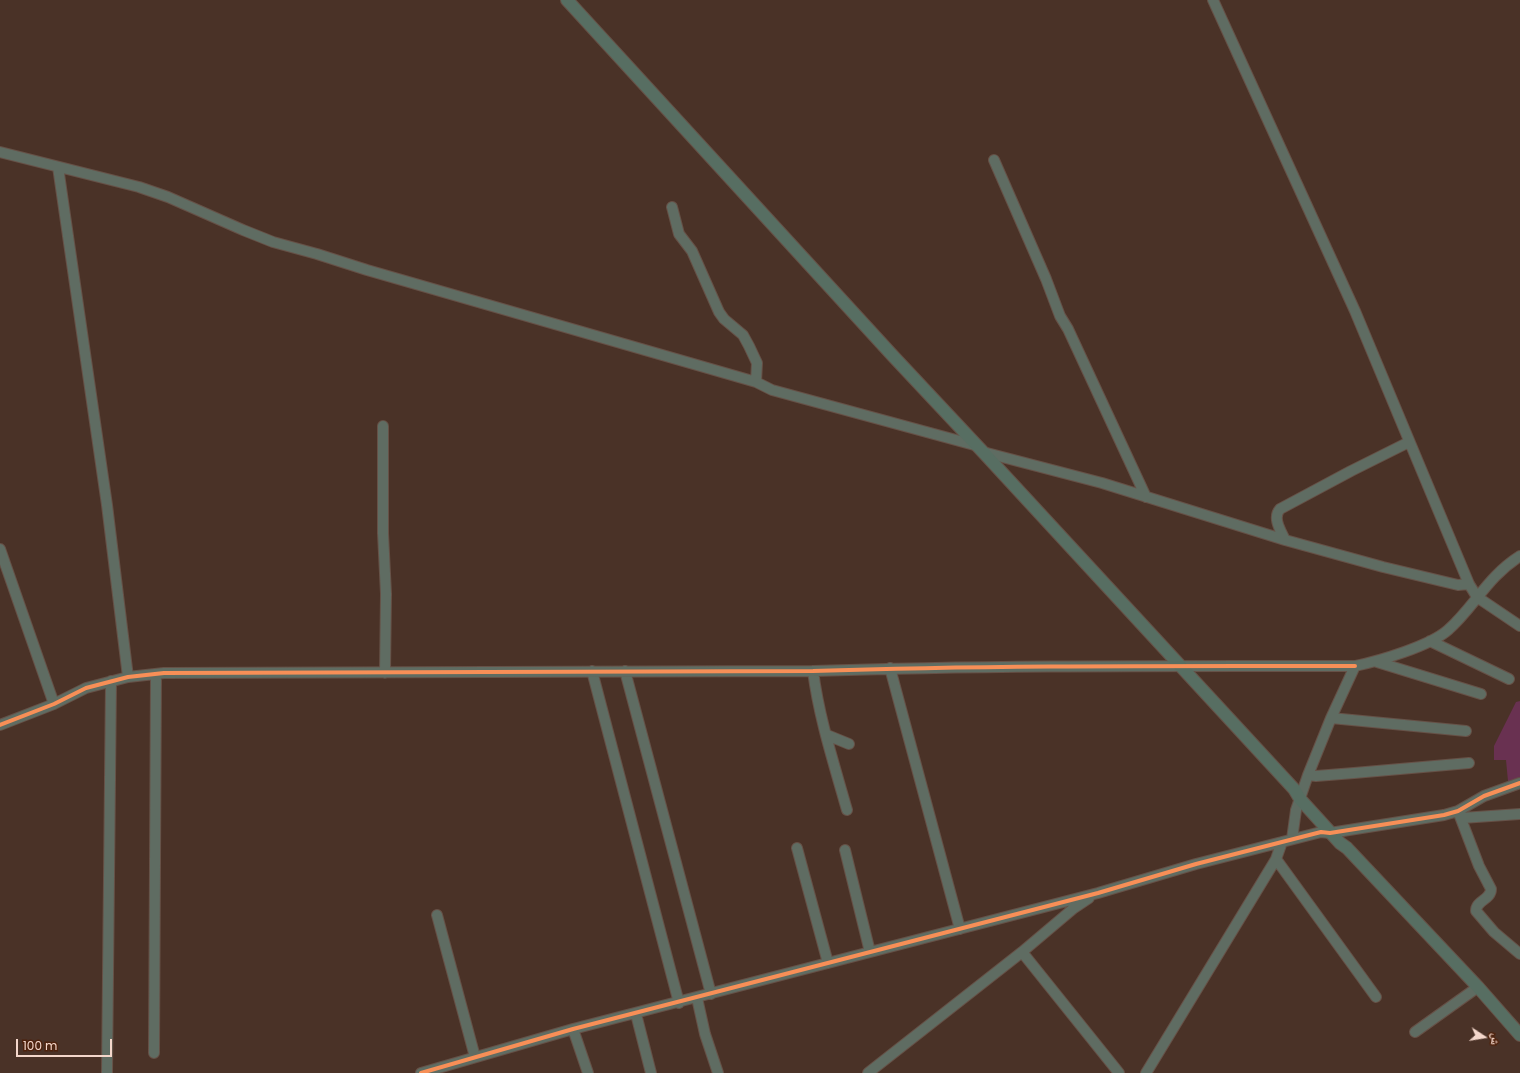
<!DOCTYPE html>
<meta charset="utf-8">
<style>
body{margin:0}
#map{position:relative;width:1520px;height:1073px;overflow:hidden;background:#4a3227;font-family:Poppins,"Noto Naskh Arabic",sans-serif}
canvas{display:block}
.north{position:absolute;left:1464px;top:1017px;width:40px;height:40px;-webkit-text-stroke:3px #4e220d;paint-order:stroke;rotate:102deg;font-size:11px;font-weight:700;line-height:16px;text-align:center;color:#f4d7cb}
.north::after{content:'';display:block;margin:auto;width:14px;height:18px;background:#f4d7cb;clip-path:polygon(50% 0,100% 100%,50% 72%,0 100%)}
.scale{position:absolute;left:16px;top:1039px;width:96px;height:18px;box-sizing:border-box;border:2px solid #f4d7cb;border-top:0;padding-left:5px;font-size:12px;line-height:14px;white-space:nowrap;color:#f4d7cb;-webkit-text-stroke:3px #4e220d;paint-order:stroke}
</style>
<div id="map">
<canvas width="1520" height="1073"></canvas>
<div class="north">ش</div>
<div class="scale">100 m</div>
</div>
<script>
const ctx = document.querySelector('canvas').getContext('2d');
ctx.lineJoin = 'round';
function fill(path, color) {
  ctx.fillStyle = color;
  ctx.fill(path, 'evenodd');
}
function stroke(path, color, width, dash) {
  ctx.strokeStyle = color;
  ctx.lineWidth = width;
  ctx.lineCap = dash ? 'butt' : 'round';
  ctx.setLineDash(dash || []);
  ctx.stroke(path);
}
fill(new Path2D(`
 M1520,701V780L1508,781L1506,760H1494V746L1516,702Z`), '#693151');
const minor = new Path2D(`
 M1213,0L1355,311L1469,584L1477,597L1520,626
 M0,152L139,187L168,197L243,230L273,242L317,254L367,270L756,382L772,390L978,446
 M994,160L1046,279L1060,316L1068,329L1146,497
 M58,167L107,505L128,677
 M672,207L679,234L692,251L719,312L724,319L743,335L749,346L757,363L756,382
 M383,426V533L386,594L385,673
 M983,452L1102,483L1285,540L1383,567L1458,585L1469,584
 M1285,540C1281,531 1272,518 1280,509L1351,471L1409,442
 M0,549L54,704
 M1430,641L1509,679
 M1377,662L1481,694
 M890,668L960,929
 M592,671L679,1003
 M625,671L711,994
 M813,671C819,718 834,764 847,810
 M1331,718L1466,731
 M0,725L54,704L86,688L128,677L164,673L813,671C994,665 1174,666 1355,666
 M827,735L849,744
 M1308,775L1316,776L1354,773L1469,763
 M1458,811L1479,866L1491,889C1491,900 1476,900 1476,911L1494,932L1520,954
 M1462,818L1520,814
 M1292,839L1296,810L1308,775L1331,718L1355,666C1379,661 1430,646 1448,630C1475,606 1487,577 1520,556
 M797,848L828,963
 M845,850L870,952
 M1276,859L1376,997
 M437,915L475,1057
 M1022,952L1119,1073
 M697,998L705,1034L718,1073
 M636,1014L651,1073
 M573,1029L588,1073
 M1415,1032L1478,987
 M154,1053L156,674
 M107,1073L111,681
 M421,1073L573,1029L1098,893L1196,864L1321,832L1330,833L1444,815L1458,811L1484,796L1520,783
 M868,1073L1022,952L1074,908L1089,898
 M1146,1073L1276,859L1282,842`);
const major = new Path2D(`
 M567,0L893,356L983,452L1294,789L1300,799L1340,843L1347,848L1478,987L1520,1035`);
stroke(minor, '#665147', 12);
stroke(major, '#665147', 14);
stroke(minor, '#5f6c62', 10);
stroke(major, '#576e62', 12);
stroke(new Path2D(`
 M0,725L54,704L86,688L128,677L164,673L813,671C994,665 1174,666 1355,666
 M421,1073L573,1029L1098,893L1196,864L1321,832L1330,833L1444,815L1458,811L1484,796L1520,783`), '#f78f57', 4);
</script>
